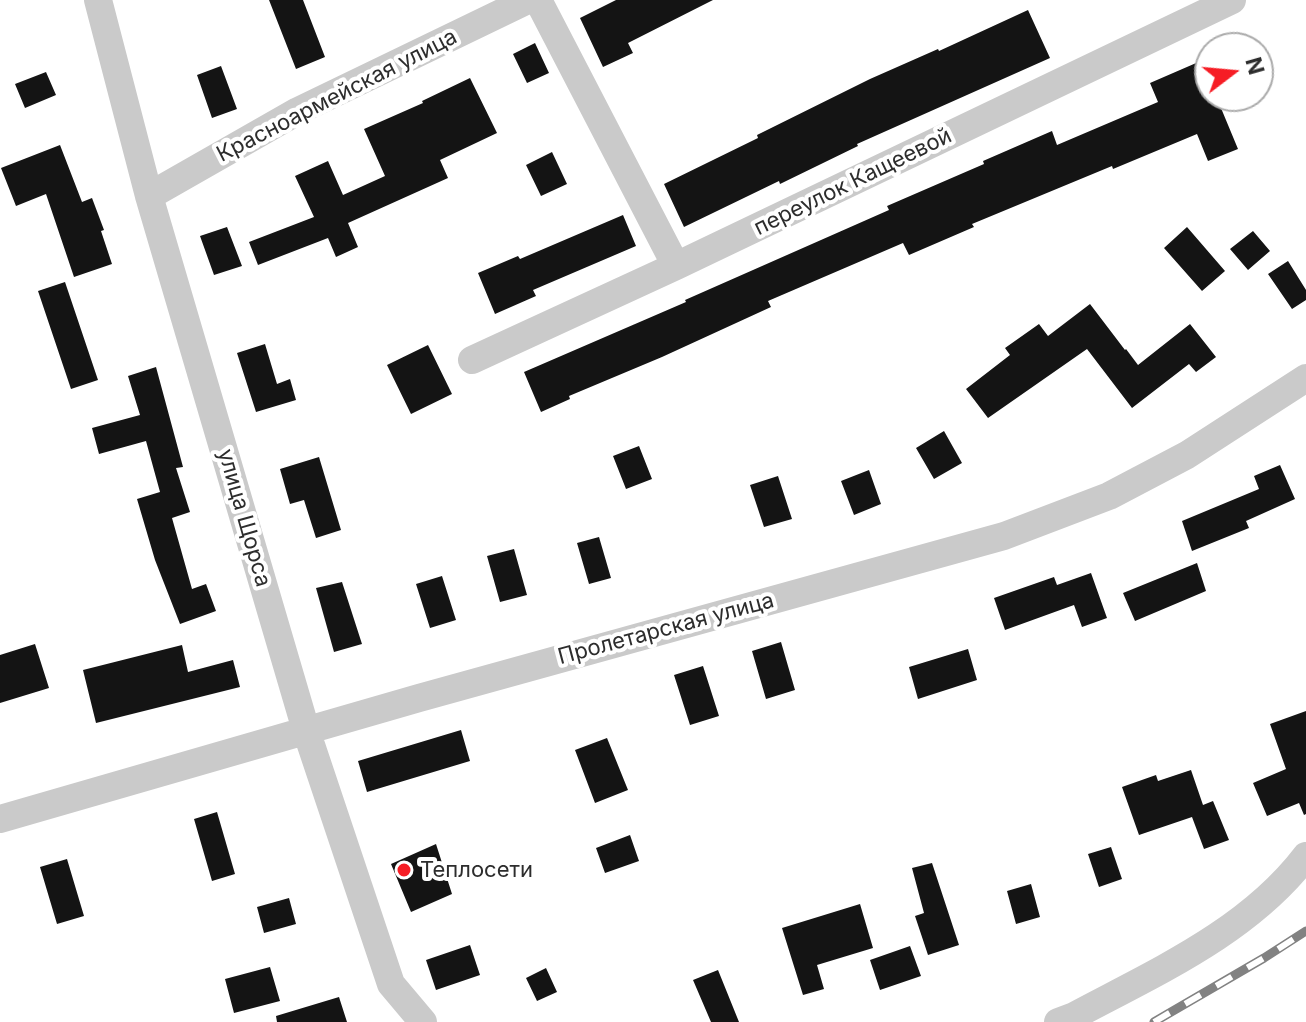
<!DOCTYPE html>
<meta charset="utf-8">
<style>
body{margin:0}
#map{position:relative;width:1306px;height:1022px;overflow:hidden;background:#fff;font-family:Inter,sans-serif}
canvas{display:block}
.north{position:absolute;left:1194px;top:32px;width:80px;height:80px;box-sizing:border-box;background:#fff;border:2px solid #ababab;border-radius:50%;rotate:74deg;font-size:22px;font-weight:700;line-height:32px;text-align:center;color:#2d2d2d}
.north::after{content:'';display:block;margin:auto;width:28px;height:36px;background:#f61d25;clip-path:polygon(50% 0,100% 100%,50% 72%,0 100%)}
</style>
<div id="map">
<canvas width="1306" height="1022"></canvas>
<div class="north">N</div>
</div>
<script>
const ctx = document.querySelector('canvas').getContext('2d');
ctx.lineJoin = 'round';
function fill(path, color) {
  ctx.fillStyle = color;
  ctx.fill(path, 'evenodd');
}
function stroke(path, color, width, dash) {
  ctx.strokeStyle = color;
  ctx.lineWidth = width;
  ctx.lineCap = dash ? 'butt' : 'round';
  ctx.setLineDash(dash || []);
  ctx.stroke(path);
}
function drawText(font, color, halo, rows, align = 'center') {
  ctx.font = font + ' Inter,sans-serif';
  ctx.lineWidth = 8;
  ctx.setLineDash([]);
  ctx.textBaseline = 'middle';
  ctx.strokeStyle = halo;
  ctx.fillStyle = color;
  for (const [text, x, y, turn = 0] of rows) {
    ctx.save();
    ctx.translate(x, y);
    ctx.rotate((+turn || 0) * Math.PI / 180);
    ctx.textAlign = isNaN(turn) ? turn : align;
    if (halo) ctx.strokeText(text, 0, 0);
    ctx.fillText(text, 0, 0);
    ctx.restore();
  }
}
fill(new Path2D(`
 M269,0H303L325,57L296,69Z
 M616,0H713L628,43L633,53L603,67L580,18Z
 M1028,10L1050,58L857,144L858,146L780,184L779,181L684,227L664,184L758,138L757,135L870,79L938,49L939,51Z
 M535,43L549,73L527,83L513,54Z
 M1210,57V96H1216L1238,149L1208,161L1197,134L1113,169L1112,166L972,224L974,227L909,255L903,243L768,301L771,307L662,357L569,396L570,399L541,412L524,372L686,302L685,300L889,210L887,206L984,164L983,161L1052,131L1057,145L1158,102L1150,83Z
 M221,66L237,109L212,118L197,75Z
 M46,72L56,95L25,108L15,84Z
 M470,78L497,133L440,160L448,178L348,223L358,247L336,257L328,238L258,265L249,242L314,217L295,176L328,161L343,195L385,176L364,129L423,103L422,101Z
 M60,145L82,202L92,198L104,230L101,231L112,264L74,277L46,194L16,206L1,168Z
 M552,152L567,184L541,196L526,165Z
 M623,215L636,246L533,290L536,296L495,314L478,273L518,256L520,259Z
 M227,227L242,266L214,275L200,236Z
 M1187,227L1225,271L1202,291L1164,248Z
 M1253,231L1270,251L1248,270L1230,249Z
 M1288,261L1306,290V300L1292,309L1268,274Z
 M65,282L98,380L71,389L38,291Z
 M1090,304L1125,350L1126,349L1138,365L1190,324L1216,357L1196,372L1189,364L1132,408L1087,349L988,418L966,389L1010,355L1005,348L1039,324L1048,336Z
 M265,344L277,384L290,379L296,400L256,412L237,353Z
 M428,345L452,394L411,414L387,365Z
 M156,367L183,467L176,468L190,512L172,518L192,589L206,584L216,611L180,624L155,560L137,499L160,492L146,441L99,454L92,428L140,415L128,376Z
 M944,431L962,463L934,479L916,448Z
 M639,446L652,479L626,489L613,456Z
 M319,457L341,530L316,538L304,500L290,504L280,469Z
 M1280,465L1295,499L1246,521L1249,528L1192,551L1182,521L1259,489L1254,476Z
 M869,470L881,504L854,515L841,481Z
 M778,476L792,519L764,527L750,485Z
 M599,537L611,578L589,584L577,543Z
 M514,549L527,595L500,602L487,556Z
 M1197,563L1206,591L1135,621L1123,593Z
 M1091,573L1107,618L1082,627L1074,605L1005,630L994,598L1054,577L1057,585Z
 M442,576L456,620L430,628L416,584Z
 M342,582L362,644L334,652L316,588Z
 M781,642L795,690L766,699L752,651Z
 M35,644L49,688L0,703V655Z
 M182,645L188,672L233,660L240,687L96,723L83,670Z
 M968,649L977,680L918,699L909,667Z
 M703,666L719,716L690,725L674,675Z
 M1306,711V814L1304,815L1299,803L1267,816L1253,783L1286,769L1270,724Z
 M461,730L470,761L367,792L358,761Z
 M607,738L628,790L595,803L575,750Z
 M1191,770L1203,805L1213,801L1229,840L1204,849L1192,817L1139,835L1122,787L1156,775L1158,781Z
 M217,812L235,874L212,881L194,819Z
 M630,835L639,861L605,873L596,848Z
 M436,844L452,894L411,912L391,864Z
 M1111,847L1122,879L1099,887L1088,854Z
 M67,859L84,916L57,924L40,867Z
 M932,863L959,945L928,955L915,916L924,913L912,868Z
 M1031,884L1040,917L1016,924L1007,891Z
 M289,898L296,924L264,933L257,907Z
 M860,904L873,948L817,965L824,989L803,995L782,928Z
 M470,945L480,975L436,990L426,960Z
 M910,946L921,976L880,990L870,960Z
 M270,967L280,1001L234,1013L225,979Z
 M546,968L557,992L537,1001L526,978Z
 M718,970L739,1022H711L693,980Z
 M339,997L347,1022H277L276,1016Z`), '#141414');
stroke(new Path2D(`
 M98,0L149,196L306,730L391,984L423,1022
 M538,0L676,266
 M149,196L298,111L528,0
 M472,360L676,266L1232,0
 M0,819L419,698L1004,536L1109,496L1187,455L1306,378
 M1058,1022L1074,1016C1156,972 1248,932 1306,856`), '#cacaca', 28);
const rail = new Path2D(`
 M1154,1022L1264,958L1306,931`);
stroke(rail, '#828282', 9);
stroke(rail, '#fff', 6, [18]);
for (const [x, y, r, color] of [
 [404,870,8,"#f61d25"]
]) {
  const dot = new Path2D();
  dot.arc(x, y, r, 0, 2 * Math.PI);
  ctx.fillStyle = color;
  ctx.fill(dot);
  stroke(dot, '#fff', 3);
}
drawText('22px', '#2d2d2d', '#fff', [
 ["Красноармейская улица",337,96,-27],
 ["переулок Кащеевой",853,182,-26],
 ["улица Щорса",244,518,74],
 ["Пролетарская улица",666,629,-15]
]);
drawText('22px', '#2d2d2d', '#fff', [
 ["Теплосети",420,870]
], 'left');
</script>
